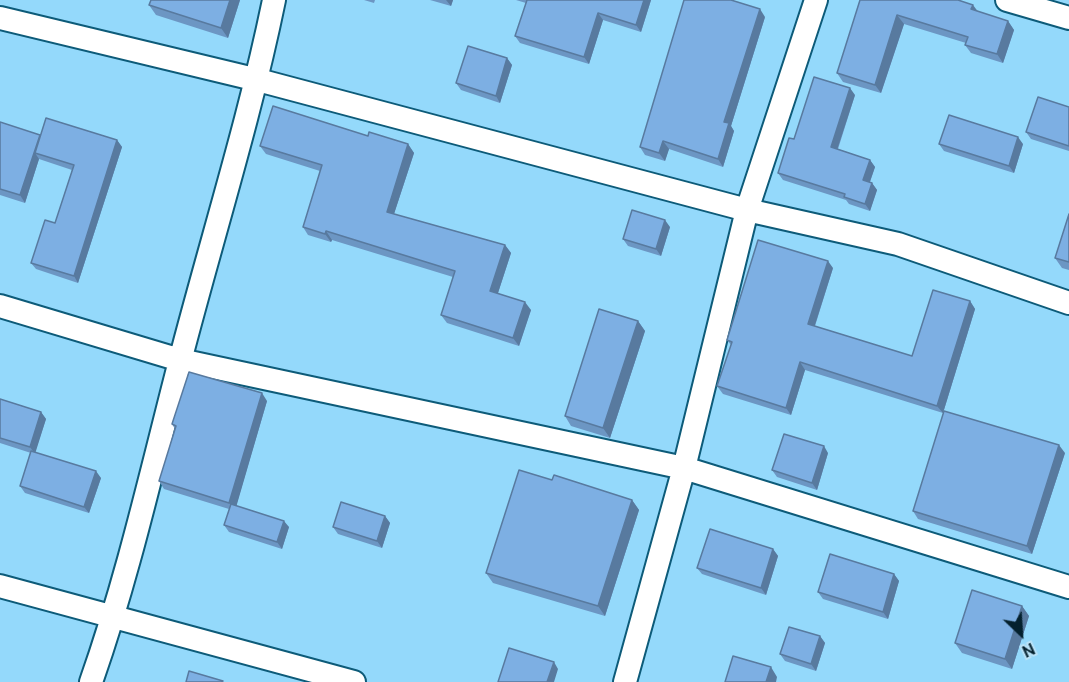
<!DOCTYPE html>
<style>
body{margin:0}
#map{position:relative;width:1069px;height:682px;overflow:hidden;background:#94d9fb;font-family:Ubuntu,sans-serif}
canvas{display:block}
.north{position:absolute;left:991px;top:604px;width:60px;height:60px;-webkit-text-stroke:4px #bae2f7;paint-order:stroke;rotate:155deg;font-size:16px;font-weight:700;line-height:24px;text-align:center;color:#04212e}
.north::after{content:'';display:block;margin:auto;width:21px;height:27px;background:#04212e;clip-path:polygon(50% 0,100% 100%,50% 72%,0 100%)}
</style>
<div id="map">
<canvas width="1069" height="682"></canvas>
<div class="north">N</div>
</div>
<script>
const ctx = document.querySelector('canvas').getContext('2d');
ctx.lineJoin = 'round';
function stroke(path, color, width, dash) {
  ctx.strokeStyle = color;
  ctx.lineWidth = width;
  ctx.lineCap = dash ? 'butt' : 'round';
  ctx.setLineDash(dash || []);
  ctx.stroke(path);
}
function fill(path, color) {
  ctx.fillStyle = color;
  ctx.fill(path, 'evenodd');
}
const minor = new Path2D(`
 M1007,0L1069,18
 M0,18L258,80L747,210L898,244L1069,303
 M0,306L180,360L684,468L1069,587
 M0,586L354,682
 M91,682C128,577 152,469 180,361C211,241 249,122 274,0
 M625,682L684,468L747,210L816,0`);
stroke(minor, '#0d5b79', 26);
stroke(minor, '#fff', 22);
fill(new Path2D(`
 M151,0H240L228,38L156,15L149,5Z
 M364,0H375L374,3Z
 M430,0H453L451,6Z
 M516,0H651L641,32L603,20L589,64L520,43L515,36L526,3Z
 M860,0L977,11L1008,21L1014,30L1003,63L971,53L965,45L966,43L904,24L881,93L843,82L837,73Z
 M765,17L731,126L734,131L723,167L669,149L665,161L645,155L640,147Z
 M507,58L512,65L500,103L461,90L456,83Z
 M855,95L838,149L870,160L875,167L870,182L872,183L877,190L870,211L849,204L846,200L783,180L778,173L794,139Z
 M1069,107V151L1031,139L1026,132Z
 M0,122L40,136L117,140L122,147L78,283L36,269L31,263L55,223L72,170L39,159L25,203L0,195Z
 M368,136L408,144L414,153L394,214L505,245L511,253L498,293L531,310L519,346L447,323L441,315L453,277L332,240L331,242L308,235L303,227L320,171L266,154L260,146Z
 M939,144H1023L1014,173L944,151Z
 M1069,213V270L1062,268L1055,258Z
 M670,227L661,256L628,246L623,239Z
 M833,268L815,326L912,356L970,301L975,309L943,413L805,370L791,415L723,394L717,386L731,345L727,340Z
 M638,321L645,331L610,438L571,426L565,416Z
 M0,399L41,412L46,419L35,452L101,478L89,513L25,493L20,486L31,453L0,443Z
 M267,401L236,506L289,527L282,549L229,532L224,525L229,509L164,489L159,481L175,429L172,424Z
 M828,453L817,490L777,477L772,470Z
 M1065,453L1032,554L918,519L913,511Z
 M552,480L632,500L639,510L605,616L493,583L486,573Z
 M385,516L390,523L382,548L338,534L333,527Z
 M773,549L778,556L766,595L702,574L697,568Z
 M894,574L899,581L888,619L823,599L818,592Z
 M1022,606L1029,616L1012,669L962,653L955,643Z
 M820,636L825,643L816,671L785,661L780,654Z`), '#6c96c3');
fill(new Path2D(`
 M230,0H240L228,38L221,28Z
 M446,0H453L451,6Z
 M644,0H651L641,32L636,25Z
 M973,5L979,13L971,9Z
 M760,9L765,17L731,126L734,131L723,167L718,159L724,122Z
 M598,13L603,20L589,64L584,57Z
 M897,15L904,24L881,93L875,85Z
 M1008,21L1014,30L1003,63L997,54Z
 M507,58L512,65L500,103L496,96Z
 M850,88L855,95L836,153L831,147Z
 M40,135L45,142L35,153L39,159L25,203L20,195Z
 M1018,137L1023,144L1014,173L1009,166Z
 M117,140L122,147L78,283L74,276Z
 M663,141L669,149L665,161L659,153Z
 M408,144L414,153L392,220L387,212Z
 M870,160L875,167L868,187L863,180Z
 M872,183L877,190L870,211L865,204Z
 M665,220L670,227L661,256L656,249Z
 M326,231L332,240L331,242L325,234Z
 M505,245L511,253L496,299L490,291Z
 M828,261L833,268L813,331L808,324Z
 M970,301L975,309L943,413L937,406Z
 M525,302L531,310L519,346L513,338Z
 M638,321L645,331L610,438L603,428Z
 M800,362L805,370L791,415L786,408Z
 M262,393L267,401L235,511L229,503Z
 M41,412L46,419L35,454L30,447Z
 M1059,445L1065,453L1032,554L1027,546Z
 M824,446L828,453L817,490L812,483Z
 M96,471L101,478L89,513L84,507Z
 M632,500L639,510L605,616L598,606Z
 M385,516L390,523L382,548L377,541Z
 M284,521L289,527L282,549L277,542Z
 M773,549L778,556L766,595L761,588Z
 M894,574L899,581L888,619L883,612Z
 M1022,606L1029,616L1012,669L1005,659Z
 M820,636L825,643L816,671L811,664Z
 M554,662L558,669L554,682H547Z
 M771,667L777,677L776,682H766Z`), '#587a9f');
const building = new Path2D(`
 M151,0H230L221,28L149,5Z
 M527,0H644L636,25L598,13L584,57L515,36Z
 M684,0H731L760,9L724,122L729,123L718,159L663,141L659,153L640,147Z
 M860,0H958L973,5L971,9L1008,21L997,54L965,45L968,37L897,15L875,85L837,73Z
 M468,46L507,58L496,96L456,83Z
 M814,77L850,88L831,147L870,160L863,180L872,183L865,204L844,197L845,194L778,173L789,138L794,139Z
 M1038,97L1069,107V146L1026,132Z
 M273,106L368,136L369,132L408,144L387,212L505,245L490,291L525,302L513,338L441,315L455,271L326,231L325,234L303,227L322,165L260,146Z
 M949,115L1018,137L1009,166L939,144Z
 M46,118L117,140L74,276L31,263L45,220L55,223L74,165L35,153Z
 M0,122L40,135L20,195L0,189Z
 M632,210L665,220L656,249L623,239Z
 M1069,214V262L1055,258Z
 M758,240L828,261L808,324L912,356L933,290L970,301L937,406L800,362L786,408L717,386L732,342L727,340Z
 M599,309L638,321L603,428L565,416Z
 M189,372L262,393L229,503L159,481L176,426L172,424Z
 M0,399L41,412L30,447L0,438Z
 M944,411L1059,445L1027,546L913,511Z
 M784,434L824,446L812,483L772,470Z
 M31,451L96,471L84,507L20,486Z
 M519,470L552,480L554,475L632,500L598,606L486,573Z
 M341,502L385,516L377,541L333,527Z
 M231,504L284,521L277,542L224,525Z
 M710,529L773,549L761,588L697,568Z
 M830,554L894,574L883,612L818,592Z
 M972,590L1022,606L1005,659L955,643Z
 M789,627L820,636L811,664L780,654Z
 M509,648L554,662L547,682H498Z
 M733,656L771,667L766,682H725Z
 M189,671L223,681L222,682H186Z`);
fill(building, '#7dafe3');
stroke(building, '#587a9f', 1.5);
</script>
